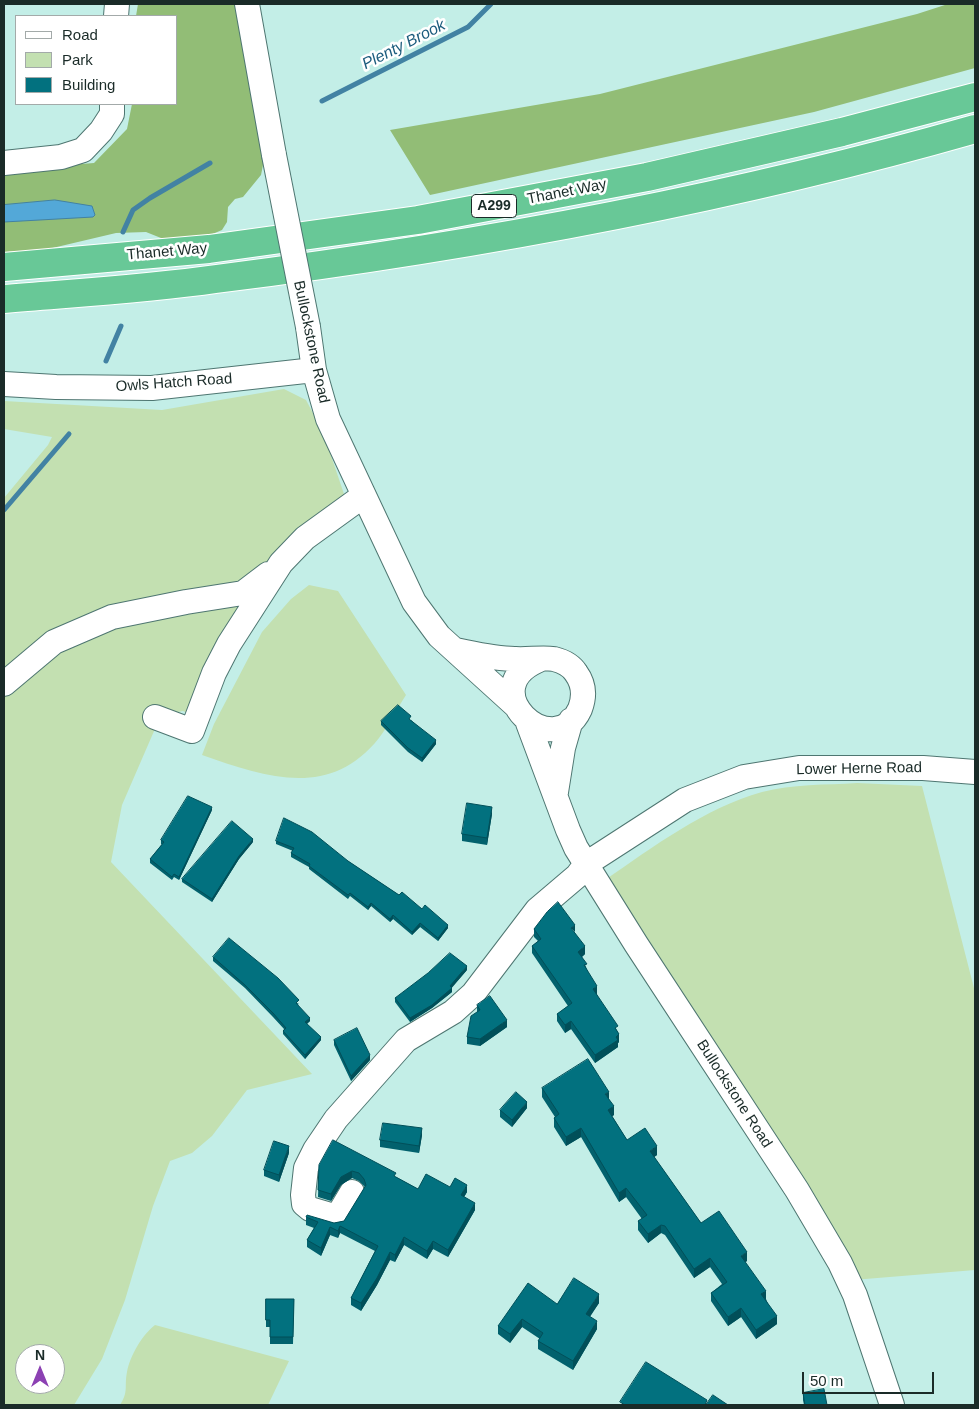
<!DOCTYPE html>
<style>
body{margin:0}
#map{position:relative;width:979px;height:1409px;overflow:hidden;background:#c3eee7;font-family:Arial,sans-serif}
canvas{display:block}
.frame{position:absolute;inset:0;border:5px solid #1a2b28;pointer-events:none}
.legend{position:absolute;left:15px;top:15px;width:162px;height:90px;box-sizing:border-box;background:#fff;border:1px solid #a3aaa9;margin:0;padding:6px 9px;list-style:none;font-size:15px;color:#1a2b28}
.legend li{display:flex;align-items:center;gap:10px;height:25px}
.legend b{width:25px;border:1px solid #a3aaa9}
.north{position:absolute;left:15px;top:1344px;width:50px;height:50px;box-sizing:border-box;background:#fff;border:1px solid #a3aaa9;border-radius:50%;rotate:0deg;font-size:14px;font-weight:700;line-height:20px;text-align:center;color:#1a2b28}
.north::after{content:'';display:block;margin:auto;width:18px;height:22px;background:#8c41b3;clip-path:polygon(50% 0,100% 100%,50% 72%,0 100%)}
.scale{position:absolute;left:802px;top:1372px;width:132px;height:22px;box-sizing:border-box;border:2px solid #1a2b28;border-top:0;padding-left:6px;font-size:15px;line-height:18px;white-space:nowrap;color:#1a2b28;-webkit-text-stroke:4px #fff;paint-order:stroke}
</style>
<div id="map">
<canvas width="979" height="1409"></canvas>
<div class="frame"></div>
<ul class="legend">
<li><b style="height:6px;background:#fff"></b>Road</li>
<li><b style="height:14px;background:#c3e0b1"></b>Park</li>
<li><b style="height:14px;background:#02717f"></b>Building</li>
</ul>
<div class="north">N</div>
<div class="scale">50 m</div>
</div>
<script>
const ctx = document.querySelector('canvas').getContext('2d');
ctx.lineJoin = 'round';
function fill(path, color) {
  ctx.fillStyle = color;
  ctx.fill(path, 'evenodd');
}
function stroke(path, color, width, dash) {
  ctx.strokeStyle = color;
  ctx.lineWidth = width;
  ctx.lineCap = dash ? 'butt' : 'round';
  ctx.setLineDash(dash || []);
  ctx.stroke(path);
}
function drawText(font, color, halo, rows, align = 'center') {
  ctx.font = font + ' Arial,sans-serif';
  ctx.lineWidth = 5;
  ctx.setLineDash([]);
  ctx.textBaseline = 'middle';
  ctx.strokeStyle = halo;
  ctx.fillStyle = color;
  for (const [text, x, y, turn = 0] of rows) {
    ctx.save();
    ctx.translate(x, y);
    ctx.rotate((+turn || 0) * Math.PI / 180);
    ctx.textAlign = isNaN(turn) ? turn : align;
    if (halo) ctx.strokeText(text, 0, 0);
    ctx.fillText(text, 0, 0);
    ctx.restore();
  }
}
fill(new Path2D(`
 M284,389L306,400L323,432L344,494L342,509L311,529L198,718L183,711L161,715L122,805L111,862L312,1074L247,1090L212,1136L192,1153L170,1161L153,1206L125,1300L102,1359L74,1405H4V498L48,445L52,437L4,429V401L162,410ZM25,1354H55V1384H25Z
 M309,585L338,591L406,695C397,709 389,725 379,738C330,800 265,777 202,755L214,724L262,632L291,599Z
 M857,783L922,786L975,992V1270L853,1280L605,880C653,847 705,808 762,792C792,784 826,785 857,783Z
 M155,1325L289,1361L268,1405H120C129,1391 124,1387 127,1372C130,1356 142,1335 155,1325Z`), '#c3e0b1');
fill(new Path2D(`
 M138,4H243L265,155L261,175L243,197L235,199L228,207L227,222L222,230L210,235L175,240L161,238L146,232L116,233L44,250L4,252V170L94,163L127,129L132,104H176V16H136Z
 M948,4H975V68L814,112L430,195L390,130L600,94L917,14Z`), '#92bd76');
const water = new Path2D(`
 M55,200L92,206L95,215L93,217L4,222V205Z`);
fill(water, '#53a8d8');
stroke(water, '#4282a3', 1);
stroke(new Path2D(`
 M322,101L468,27L491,4
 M123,232L133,210L150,198L210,163
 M106,361L121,326
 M4,510L69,434`), '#4282a3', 5);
const minor = new Path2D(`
 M247,4L274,155
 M116,16L117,4
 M4,163L61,157L83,150L101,131L112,114V104
 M308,327L314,370L328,419L414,602L439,636L515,705
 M4,384L56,387L152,388L314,370
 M455,650C475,654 495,659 515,659C528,660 541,657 554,659C562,661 571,665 576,673C584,684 585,696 580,709C554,766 469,688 541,659
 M4,684L54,642L112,617L186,602L243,593L268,574
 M155,717L192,731L214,673L229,644L281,563L305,538L363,496
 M528,723L568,830L576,848L636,944L797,1190L840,1263L855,1295L892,1405
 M556,792L563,748L571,720
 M352,1192L337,1217L310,1209L304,1204L303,1195L306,1168L315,1150L336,1119L406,1040L453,1012L473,994L537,910L577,876L586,864L685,800L744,777L799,768H923L975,772`);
const highway = new Path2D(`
 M4,267L209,249L418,220L647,177L842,132L975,97
 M4,299C74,293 146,289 216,279C472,247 727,200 975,129`);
stroke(minor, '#4e7671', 26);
stroke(highway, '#fff', 30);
stroke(minor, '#fff', 24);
stroke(highway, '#68c897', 28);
const minorBridge = new Path2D(`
 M274,155L308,327`);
stroke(minorBridge, '#4e7671', 26, []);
stroke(minorBridge, '#fff', 24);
fill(new Path2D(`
 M411,720L436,744L422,762L408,752L381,725V721Z
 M212,810L179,880L174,877L172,880L150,863V859L162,844H161V840Z
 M492,814L487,845L462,841V834Z
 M276,841L348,861L399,895L422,909L448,928L438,941L420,927L412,935L393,919L390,922L371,906L368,910L350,896L348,899L309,869V867L291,857V853L293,851L276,844Z
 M253,842L239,859L212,902L182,882V879Z
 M534,929L575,933L585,954L582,957L597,994V995L618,1032L619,1042L618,1043V1047L595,1063L571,1029L565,1033L557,1021V1014L568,1006L532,953V946L538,941L534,937Z
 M213,957L299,1004L297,1005L310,1021L307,1024L321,1040L305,1059L283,1034V1031L284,1029L273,1017L245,988L213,961Z
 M467,970L451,988L452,992L432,1008L410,1022L395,1002V998Z
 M477,1005L507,1027L480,1046L467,1044V1037L477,1012Z
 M334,1040L370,1060L351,1081L334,1045Z
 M542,1088L609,1099L614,1115L612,1116L627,1140L657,1155L654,1157L701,1223L747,1261L745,1262L766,1299L777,1324L756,1339L741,1317L728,1326L711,1301V1293L722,1284L710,1267L694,1278L665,1235L661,1233L648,1243L638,1230V1221L642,1219L626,1197L619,1202L581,1137L566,1146L554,1127V1118L555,1117L542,1097Z
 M527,1108L512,1127L500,1117V1110Z
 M422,1135L419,1153L380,1147V1140Z
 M289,1153L279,1182L264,1176V1170Z
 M319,1165L396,1177L418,1189L450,1187L467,1192L464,1197L475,1210L448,1257L433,1249L427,1259L404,1245L395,1262L390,1260L377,1285L361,1311L351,1305V1298L375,1251L340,1233L338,1238L330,1235L321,1256L307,1247V1240L314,1228L306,1225V1217L334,1223L344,1221L365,1187L359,1181L352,1178L341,1185L331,1201L318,1197Z
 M266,1299H294L293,1344H270V1327H266Z
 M599,1303L589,1317L597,1329L573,1370L538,1349V1341L540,1339L522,1327L510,1343L498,1334V1326L557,1304Z
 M803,1393L827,1405H804L803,1400Z`), '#02616d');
fill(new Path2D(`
 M436,740V744L422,762V758Z
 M212,807V810L179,880V877Z
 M492,807V814L487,845V838Z
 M253,839V842L239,859L212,902V899L239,856Z
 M371,903V906L368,910V907Z
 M393,915V919L390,922V919Z
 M420,923V927L412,935V932Z
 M448,925V928L438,941V938Z
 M575,925V932L571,928Z
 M585,946V954L578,960V952Z
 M467,966V970L450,990V986Z
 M597,986V994L593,997V989Z
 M452,988V992L432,1008L410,1022V1018Z
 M310,1018V1021L305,1025V1022Z
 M507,1020V1027L480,1046V1039Z
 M571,1021V1029L565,1033V1025Z
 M619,1034V1042L618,1043V1047L595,1063V1055Z
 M321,1037V1040L305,1059V1055Z
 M370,1055V1060L351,1081V1076Z
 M609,1092V1100L605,1094Z
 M527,1102V1108L512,1127V1120Z
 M614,1106V1115L608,1119V1110Z
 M422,1128V1135L419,1153V1146Z
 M581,1128V1137L566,1146V1137Z
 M289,1146V1153L279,1182V1175Z
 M657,1146V1155L650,1160V1151Z
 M352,1171V1178L341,1185L331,1201V1194L341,1177Z
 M467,1185V1192L461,1202V1195Z
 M626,1188V1197L619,1202V1193Z
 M475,1203V1210L448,1257V1250Z
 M661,1225V1233L648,1243V1234Z
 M340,1226V1233L338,1238V1231Z
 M330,1227V1235L321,1256V1248Z
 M404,1237V1245L395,1262V1255Z
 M433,1241V1249L427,1259V1251Z
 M390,1252V1260L377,1285L361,1311V1303Z
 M747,1252V1261L741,1265V1256Z
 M710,1258V1267L694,1278V1269Z
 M766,1291V1300L761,1294Z
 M599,1294V1303L586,1323V1314Z
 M741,1308V1317L728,1326V1317Z
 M777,1316V1324L756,1339V1330Z
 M522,1319V1327L510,1343V1334Z
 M597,1321V1329L573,1370V1361Z`), '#014f59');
const building = new Path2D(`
 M398,705L411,716L409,719L436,740L422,758L408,748L381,721Z
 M188,796L212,807L179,877L174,874L172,877L150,859L164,842L161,840Z
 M467,803L492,807L487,838L462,834Z
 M284,818L312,832L348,861L399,895L402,892L422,909L425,905L448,925L438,938L420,923L412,932L393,915L390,919L371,903L368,907L350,893L348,895L309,866L310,864L291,853L294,848L276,841Z
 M232,821L253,839L239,856L212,899L182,879Z
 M558,902L575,925L571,928L585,946L578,952L587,964L584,965L597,986L593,989L618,1026L615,1028L619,1034L616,1037L618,1040L595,1055L571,1021L565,1025L557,1014L572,1003L532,946L541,939L534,929L547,912Z
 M229,938L278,978L299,1000L296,1003L310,1018L305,1022L321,1037L305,1055L283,1031L286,1028L273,1013L245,985L213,957Z
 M450,953L467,966L450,986L452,988L432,1005L410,1018L395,998L428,973Z
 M490,996L507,1020L480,1039L467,1037L471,1016L480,1010L477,1005Z
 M357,1028L370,1055L351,1076L334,1040Z
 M588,1059L609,1092L605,1094L614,1106L608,1110L627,1140L645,1128L657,1146L650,1151L701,1223L719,1211L747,1252L741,1256L766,1291L761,1294L777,1316L756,1330L741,1308L728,1317L711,1293L727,1282L710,1258L694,1269L665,1226L661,1225L648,1234L638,1221L647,1215L626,1188L619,1193L581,1128L566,1137L554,1118L559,1114L542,1088Z
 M516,1092L527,1102L512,1120L500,1110Z
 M383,1123L422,1128L419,1146L380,1140Z
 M333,1140L396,1173L394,1176L418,1189L426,1174L450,1187L455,1178L467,1185L461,1195L475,1203L448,1250L433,1241L427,1251L404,1237L395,1255L390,1252L377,1278L361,1303L351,1298L378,1246L340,1226L338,1231L330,1227L321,1248L307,1240L318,1222L306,1217L307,1215L334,1223L344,1221L366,1185L364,1179L359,1173L352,1171L341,1177L331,1194L318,1190L319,1165Z
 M274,1141L289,1146L279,1175L264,1170Z
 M574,1278L599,1294L586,1314L597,1321L573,1361L538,1341L543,1333L522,1319L510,1334L498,1326L528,1283L557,1304Z
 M266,1299H294L293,1337H270V1320H266Z
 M646,1362L707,1400L705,1405H625L620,1402Z
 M824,1389L827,1405H805L803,1393Z
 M713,1395L728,1405H706Z`);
fill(building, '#02717f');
stroke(building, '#014f59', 1);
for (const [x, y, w] of [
 [494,206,45]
]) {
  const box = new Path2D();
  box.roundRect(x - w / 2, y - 11.5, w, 23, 4);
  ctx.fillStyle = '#fff';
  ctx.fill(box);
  stroke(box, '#1a2b28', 1);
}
drawText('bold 14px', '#1a2b28', null, [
 ["A299",494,206]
]);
drawText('15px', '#1a2b28', '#fff', [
 ["Thanet Way",567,192,-11],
 ["Thanet Way",167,252,-5],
 ["Bullockstone Road",311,342,78],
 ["Owls Hatch Road",174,383,-4],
 ["Lower Herne Road",859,769,-1],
 ["Bullockstone Road",734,1094,57]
]);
drawText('italic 16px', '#1c5c7d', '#fff', [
 ["Plenty Brook",404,45,-27]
]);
</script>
